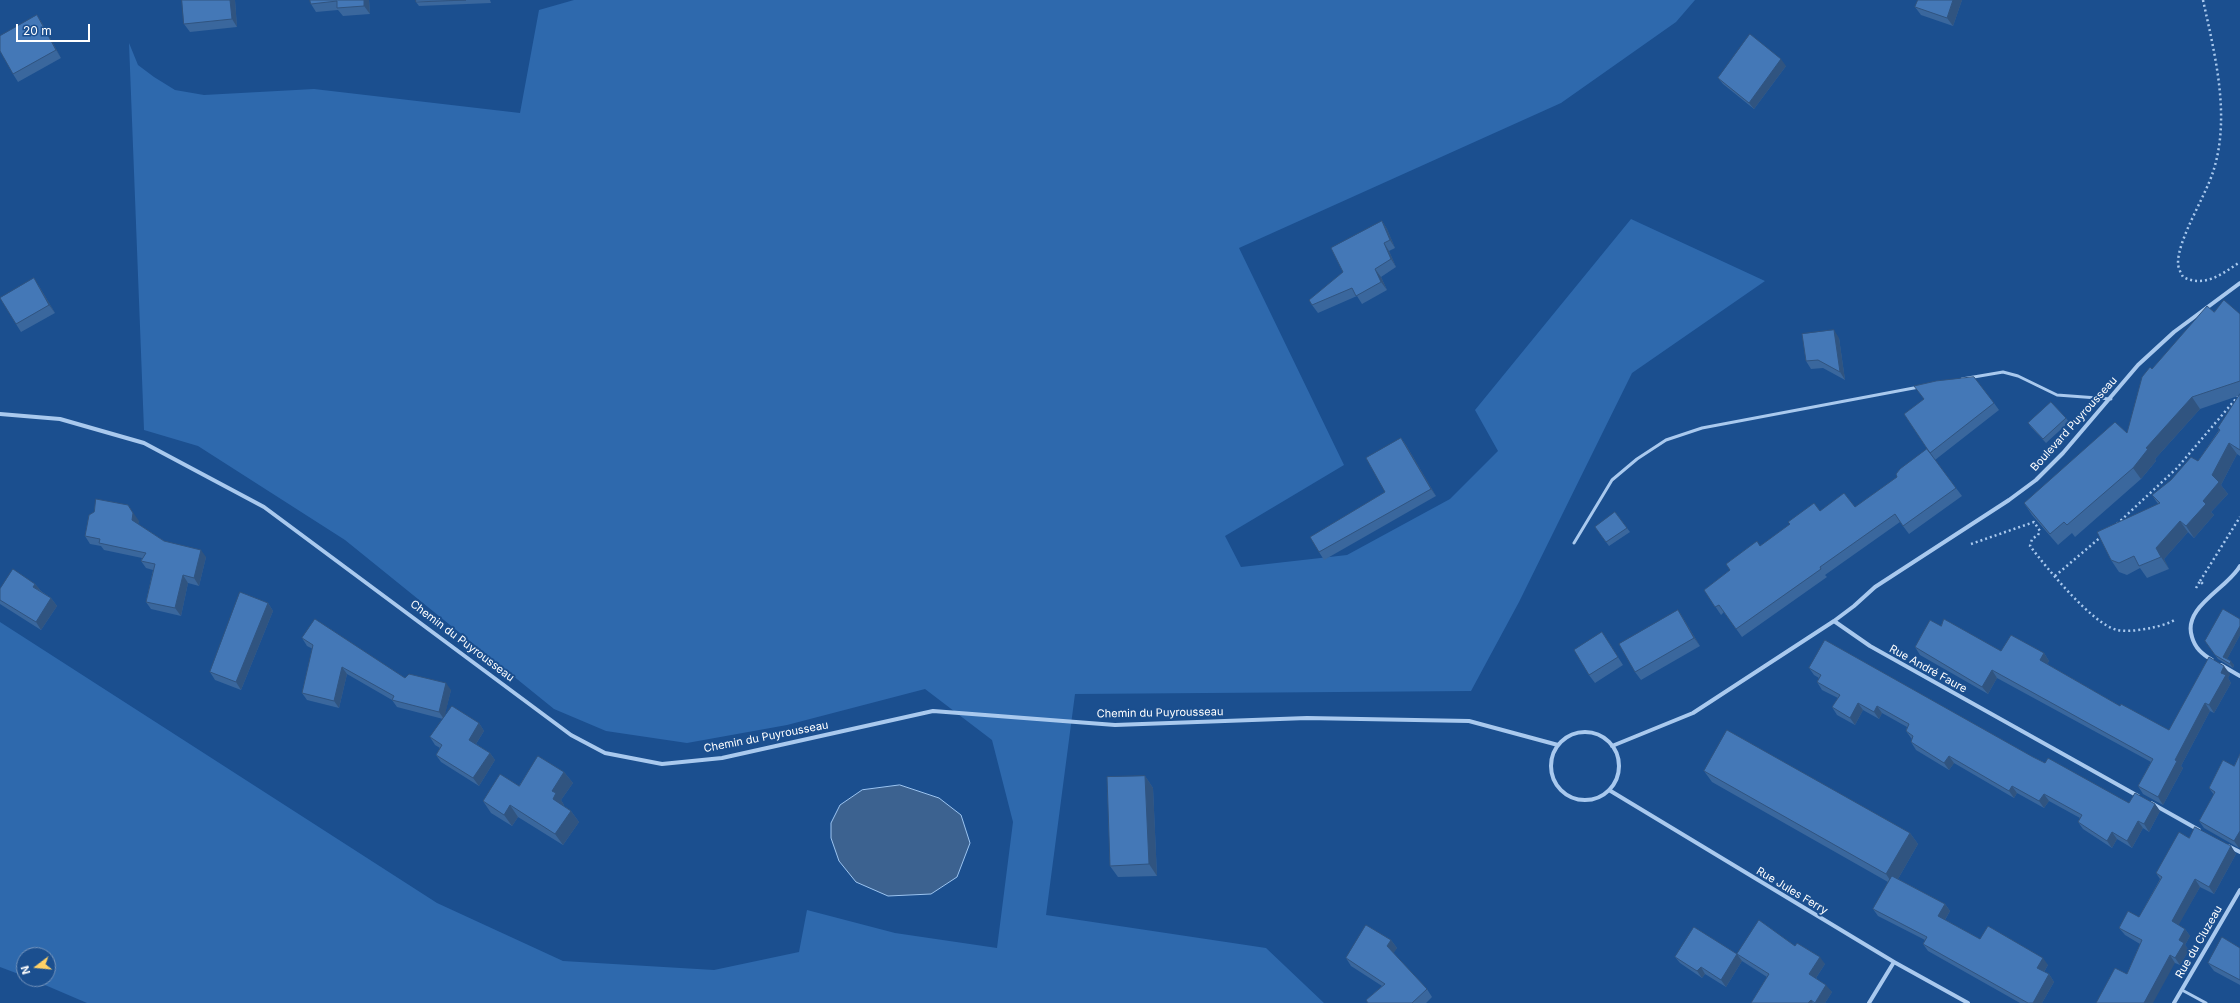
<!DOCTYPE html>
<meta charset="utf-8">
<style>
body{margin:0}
#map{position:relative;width:2240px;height:1003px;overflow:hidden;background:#1b4f8f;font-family:Inter,sans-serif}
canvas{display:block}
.north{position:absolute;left:16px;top:947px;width:40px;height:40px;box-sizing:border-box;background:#1b4f8f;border:1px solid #7695bc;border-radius:50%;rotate:254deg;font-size:11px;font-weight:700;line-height:16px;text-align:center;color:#fff}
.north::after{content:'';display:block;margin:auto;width:14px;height:18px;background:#ffd166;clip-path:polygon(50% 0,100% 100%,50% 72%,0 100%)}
.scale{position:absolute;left:16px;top:24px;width:74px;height:18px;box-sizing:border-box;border:2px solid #fff;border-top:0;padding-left:5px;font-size:12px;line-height:14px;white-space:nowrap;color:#fff;-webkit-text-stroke:3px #1b4f8f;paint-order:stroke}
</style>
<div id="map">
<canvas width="2240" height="1003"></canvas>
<div class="north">N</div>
<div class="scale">20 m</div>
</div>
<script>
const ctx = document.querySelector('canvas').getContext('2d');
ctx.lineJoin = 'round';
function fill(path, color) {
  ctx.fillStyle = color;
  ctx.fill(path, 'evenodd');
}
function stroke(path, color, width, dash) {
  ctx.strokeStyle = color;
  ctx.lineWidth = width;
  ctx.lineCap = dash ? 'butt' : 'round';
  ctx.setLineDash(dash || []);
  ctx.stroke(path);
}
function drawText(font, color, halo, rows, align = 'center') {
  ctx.font = font + ' Inter,sans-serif';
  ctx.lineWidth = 4;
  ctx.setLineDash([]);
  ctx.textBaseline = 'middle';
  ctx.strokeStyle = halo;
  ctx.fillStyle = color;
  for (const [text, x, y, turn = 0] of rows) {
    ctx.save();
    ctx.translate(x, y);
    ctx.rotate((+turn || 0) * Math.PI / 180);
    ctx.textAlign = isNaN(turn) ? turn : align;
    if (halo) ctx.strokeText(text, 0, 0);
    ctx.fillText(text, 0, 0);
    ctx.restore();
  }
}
fill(new Path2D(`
 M574,0H1695L1676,22L1561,103L1239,248L1344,465L1225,536L1241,567L1347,555L1450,499L1498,451L1475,410L1631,219L1765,281L1632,373L1519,602L1471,691L1075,694L1046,915L1266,948L1324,1003H87L31,979H48V955H24V976L0,967V622L437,903L563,961L714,970L799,952L807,910L895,933L997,948L1013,822L992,740L925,689L787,725L687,743L606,731L554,709L345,540L198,446L144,430L129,43L138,65L154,77L175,90L204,95L314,89L520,113L539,10Z`), '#2e69ad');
const water = new Path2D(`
 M900,785L939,798L961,815L970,843L957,877L931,894L888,896L856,882L839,861L831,838V823L840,805L862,790Z`);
fill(water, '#3c6290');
stroke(water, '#9cc4f0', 1);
stroke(new Path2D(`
 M2203,0C2215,55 2231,117 2213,172C2205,197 2178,239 2178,263C2178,268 2181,273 2183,277C2205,288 2222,274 2240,262
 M2117,524L2177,468L2240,394
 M1971,544L2034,522L2040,531L2038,535L2032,539L2030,546C2046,567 2092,624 2117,630C2128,632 2140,630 2151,628C2159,626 2169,624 2176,619
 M2055,576L2102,536
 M2200,581L2240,517
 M2196,588L2200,581L2203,584`), '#a9c9ee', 2.5, [2, 3]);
stroke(new Path2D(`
 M1962,379L2003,372L2018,376L2057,395L2111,399
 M1574,543L1612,480L1637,459L1666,440L1702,428L1919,387
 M2182,990L2206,1003`), '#a9c9ee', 3);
stroke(new Path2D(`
 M0,414L60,419L144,443L264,507L571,735L605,753L662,764L722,758L933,711L1115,725L1307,718L1469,721L1558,745
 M1834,621L1870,646L2138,796
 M2212,660C2202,654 2195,648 2192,637C2182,607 2227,589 2240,566
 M2221,665L2240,676
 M1551 766a34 34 0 1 1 68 0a34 34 0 1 1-68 0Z
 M1612,746L1693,713L1834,621L1854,606L1875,587L2009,500L2036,480L2063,453L2138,365L2174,332L2240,283
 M1609,790L1894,962L1968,1003
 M2151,803L2199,830
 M2228,846L2240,852
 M1869,1003L1894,962
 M2174,1003L2240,890`), '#a9c9ee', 4);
fill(new Path2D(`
 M182,0H235L237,27L190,32L184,24Z
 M310,0H369L370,14L343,16L338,10L316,12L311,4Z
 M416,0H490L491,3L419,6L416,2Z
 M1918,0H1962L1953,26L1921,15L1915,7Z
 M37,15L42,23L61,58L18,82L13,74Z
 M1786,66L1754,109L1723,84L1718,78Z
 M1382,221L1387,229L1395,248L1389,251L1396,267L1381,277L1387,290L1362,304L1357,296L1318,313L1312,305L1343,272Z
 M39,286L55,313L21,332L16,324Z
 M2214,312L2240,314V456L2237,454L2221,485L2228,494L2211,512L2214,515L2194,538L2188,532L2164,559L2169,569L2147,578L2140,568L2127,575L2119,572L2111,560L2158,504L2152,495L2198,461L2219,430L2218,428L2238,396L2200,409L2155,459L2156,461L2141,479L2075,537L2072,533L2058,545L2032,515L2024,503L2127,433L2152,369Z
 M1839,338L1845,380L1823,368L1811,369L1806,361Z
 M1994,403L1999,410L1935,460L1904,414Z
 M2066,418L2069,422L2046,443L2031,427L2028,423Z
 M1401,438L1406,445L1436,496L1324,560L1319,552L1385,492Z
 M1956,488L1962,496L1909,534L1900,522L1825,575L1827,577L1742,637L1724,612L1721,615L1704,590L1730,570L1760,546L1820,511L1855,507Z
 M1615,512L1630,532L1609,546L1595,527Z
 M139,521L138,524L164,541L206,557L199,586L188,583L181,616L151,609L146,602L153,570L146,568L141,561L142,558L104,550L101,546L90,544L85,536Z
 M35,584L41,591L51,598L57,606L41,630L0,604V589Z
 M268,603L273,611L241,690L215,680L210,672Z
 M1683,618L1700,646L1641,680L1635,672Z
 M2240,619V635L2227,659L2234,665L2233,668L2218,659L2205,641Z
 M1941,626L2001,651L2044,653L2049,661L2047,664L2120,706L2169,730L2230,674L2228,678L2231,683L2214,713L2210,711L2181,766L2183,768L2163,805L2143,794L2138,786L2151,762L1997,678L1988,694L1920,655L1915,647Z
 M1602,632L1623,665L1595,683L1589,675Z
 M302,638L405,678L451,690L444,717L479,723L484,731L476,744L490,753L495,760L479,786L441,762L436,755L440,748L435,745L430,737L443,719L397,707L392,700L347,674L339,708L307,700L302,693L313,649L307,646Z
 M1809,668L2033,757L2129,803L2155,804L2160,811L2149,832L2143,828L2132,848L2117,839L2112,848L2083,829L2078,822L2080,818L2049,801L2044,808L2017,793L2014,798L1954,763L1949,770L1916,750L1911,742L1912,739L1911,738L1906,731L1907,727L1882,713L1879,719L1863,710L1855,725L1837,715L1832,707L1838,698L1822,690L1817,682L1819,678L1814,675Z
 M2223,760L2239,848L2204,828L2199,821L2214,795L2209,788Z
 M1704,771L1910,833L1918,844L1898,879L1945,904L1950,911L1945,920L1980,939L2048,965L2044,972L2049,974L2054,982L2042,1003H2020L1928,951L1923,944L1925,940L1878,916L1873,909L1888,882L1712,782Z
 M564,772L573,783L561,800L564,805V806L571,811L579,822L563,845L518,817L512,826L491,813L483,801L519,786Z
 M1145,776L1153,788L1157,876L1118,877L1110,866Z
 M2231,846L2236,854L2214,894L2200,887L2178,925L2185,929L2190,936L2185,945L2189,950L2180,965L2175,963L2127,974L2140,944L2125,935L2119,928L2139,917L2160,879L2156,873Z
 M1391,940L1397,948L1393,953L1427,989L1432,997L1426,1003H1368L1366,1000L1382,986L1351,966L1346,958Z
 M1795,946L1825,964L1816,978L1832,992L1825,1003H1751L1767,977L1742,961L1726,987L1705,974L1702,978L1680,963L1675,957L1737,954Z
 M2240,948V985L2214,971L2208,963Z`), '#3a679d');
fill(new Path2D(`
 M230,0H235L237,27L232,19Z
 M364,0H369L370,14L364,6Z
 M1953,0H1962L1953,26L1947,18Z
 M37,15L42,23L61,58L56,50Z
 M1781,59L1786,66L1754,109L1749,103Z
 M1382,221L1387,229L1395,248L1390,240Z
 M1384,243L1389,251L1396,267L1391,259Z
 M1375,269L1381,277L1387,290L1381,282Z
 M34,278L39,286L55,313L49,305Z
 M1834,330L1839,338L1845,380L1840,372Z
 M2192,397L2200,409L2155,459L2156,461L2141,479L2133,468L2146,448Z
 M1401,438L1406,445L1436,496L1431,489Z
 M2229,443L2237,454L2221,485L2228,494L2211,512L2214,515L2194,538L2186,526L2203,501L2212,475Z
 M128,505L139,521L137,528L132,520Z
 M2180,521L2188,532L2164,559L2169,569L2161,557L2156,548Z
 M201,550L206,557L199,586L194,578Z
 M183,575L188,583L181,616L175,608Z
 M35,584L41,591L33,587Z
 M51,598L57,606L41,630L36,622Z
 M268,603L273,611L241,690L236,682Z
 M1678,610L1683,618L1700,646L1694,638Z
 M2240,626V635L2226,661L2223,657Z
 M2044,653L2049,661L2045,668L2040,660Z
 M2231,661L2234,665L2233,668L2230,664Z
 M2224,666L2230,674L2228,678L2231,683L2214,713L2209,705L2221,673Z
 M342,667L347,674L339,708L334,701Z
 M1992,670L1997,678L1988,694L1982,687Z
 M446,683L451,690L444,719L439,712Z
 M1858,703L1863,710L1855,725L1850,718Z
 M2205,703L2210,711L2181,766L2183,768L2163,805L2158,797L2175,760Z
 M1877,706L1882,713L1879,719L1874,712Z
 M479,723L484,731L474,747L469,740Z
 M490,753L495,760L479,786L473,778Z
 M1949,756L1954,763L1949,770L1944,763Z
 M564,772L573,783L561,800L564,805L561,811L553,799L552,791Z
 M1145,776L1153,788L1157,876L1149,864Z
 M2012,786L2017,793L2014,798L2009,791Z
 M2044,794L2049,801L2044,808L2039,801Z
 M2155,804L2160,811L2149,832L2144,824Z
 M510,805L518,817L512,826L504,815Z
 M571,811L579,822L563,845L555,834Z
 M2138,821L2143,828L2132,848L2127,841Z
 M2240,831V847L2239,848L2234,841Z
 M2112,832L2117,839L2112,848L2107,841Z
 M1910,833L1918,844L1894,886L1886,874Z
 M2231,846L2236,854L2214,894L2209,887Z
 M2195,879L2200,887L2177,928L2172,921Z
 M1945,904L1950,911L1943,923L1938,916Z
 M2185,929L2190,936L2185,945L2189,950L2180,965L2175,958L2179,940Z
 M1391,940L1397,948L1393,954L1387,946Z
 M1737,954L1742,961L1726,987L1721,980Z
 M2170,955L2175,963L2153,1003H2144Z
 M1820,957L1825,964L1814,981L1809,974Z
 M2043,958L2048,965L2042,975L2037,968Z
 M1701,967L1705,974L1702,978L1697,971Z
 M2049,974L2054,982L2042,1003H2033Z
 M1826,985L1832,992L1825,1003H1815Z
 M1811,1000L1813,1003H1808Z`), '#305480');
const building = new Path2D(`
 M182,0H230L232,19L184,24Z
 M310,0H364V6L337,8V1L311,4Z
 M416,0H466L416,2Z
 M1918,0H1953L1947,18L1915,7Z
 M37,15L56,50L13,74L0,51V36Z
 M1750,34L1781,59L1749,103L1718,78Z
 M1382,221L1390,240L1384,243L1391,259L1375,269L1381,282L1356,296L1352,288L1312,305L1309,300L1343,272L1331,248Z
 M34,278L49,305L16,324L0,298Z
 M2224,300L2240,314V381L2192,397L2146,448L2148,449L2133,468L2067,525L2064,522L2050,534L2024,503L2115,422L2127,433L2142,377L2150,367L2152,369L2207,306L2214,312Z
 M1834,330L1840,372L1818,360L1806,361L1802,334Z
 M1974,377L1994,403L1930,453L1904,414L1924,399L1914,386L1936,381Z
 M2240,394V450L2229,443L2212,475L2219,482L2203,501L2206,504L2186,526L2180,521L2156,548L2161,557L2139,566L2134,556L2119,563L2111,560L2097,532L2160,503L2152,495L2171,480L2191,457L2198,461L2220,430L2218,428Z
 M2051,402L2066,418L2043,439L2028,423Z
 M1401,438L1431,489L1319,552L1310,537L1385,492L1366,458Z
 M1927,449L1956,488L1903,526L1895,514L1820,567L1821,569L1736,629L1719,605L1715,607L1704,590L1730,570L1726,564L1757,541L1760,546L1790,524L1788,522L1814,503L1820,511L1844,493L1855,507L1897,477L1896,474L1900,469Z
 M96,499L128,505L133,513L132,520L164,541L201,550L194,578L183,575L175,608L146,602L155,564L141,561L146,553L99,543L100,539L85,536L89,515L94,512Z
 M1615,512L1627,528L1606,542L1595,527Z
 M13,569L35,584L33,587L51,598L36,622L0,600V589Z
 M240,592L268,603L236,682L210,672Z
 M2223,609L2240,619V626L2223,657L2231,661L2230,664L2215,655L2205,641Z
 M1678,610L1694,638L1635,672L1619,644Z
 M315,619L405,678L409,674L446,683L439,712L392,700L394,696L342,667L334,701L302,693L313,645L302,638Z
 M1944,619L2001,651L2011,635L2044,653L2040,660L2120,706L2121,704L2169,730L2209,657L2224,666L2221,673L2226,675L2209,705L2205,703L2175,760L2177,761L2158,797L2138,786L2153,759L1992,670L1982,687L1915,647L1930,620L1941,626Z
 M1602,632L1618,657L1589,675L1574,650Z
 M1825,640L2033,757L2045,763L2048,758L2129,803L2135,793L2155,804L2144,824L2138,821L2127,841L2112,832L2107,841L2078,822L2082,815L2044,794L2039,801L2012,786L2009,791L1949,756L1944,763L1911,742L1913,736L1906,731L1909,724L1877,706L1874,712L1858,703L1850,718L1832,707L1840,695L1817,682L1821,675L1809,668Z
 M452,706L479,723L469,740L490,753L473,778L436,755L442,745L430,737Z
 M1727,730L1910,833L1886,874L1704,771Z
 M2240,754V831L2234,841L2199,821L2215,792L2209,788L2223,760L2234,766Z
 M538,756L564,772L552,791L556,793L553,799L571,811L555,834L510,805L504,815L483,801L500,774L519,786Z
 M1145,776L1149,864L1110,866L1107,777Z
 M2195,827L2231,846L2209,887L2195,879L2172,921L2185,929L2179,940L2184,943L2175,958L2170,955L2144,1003H2096L2115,968L2127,974L2142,940L2119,928L2128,911L2139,917L2162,877L2156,873L2179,832L2189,838Z
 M1892,876L1945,904L1938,916L1980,939L1988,926L2043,958L2037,968L2049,974L2033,1003H2028L1923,944L1927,937L1873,909Z
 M1759,920L1795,946L1797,943L1820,957L1809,974L1826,985L1815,1003L1811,1000L1808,1003H1751L1769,974L1737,954Z
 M1366,925L1391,940L1387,946L1427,989L1412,1003H1368L1366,1000L1385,984L1346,958Z
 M1694,927L1737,954L1721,980L1701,967L1697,971L1675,957Z
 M2222,937L2240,948V980L2208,963Z`);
fill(building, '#4478b7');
stroke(building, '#305480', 1);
drawText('11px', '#fff', '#1b4f8f', [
 ["Boulevard Puyrousseau",2074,424,-48],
 ["Chemin du Puyrousseau",462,641,37],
 ["Rue André Faure",1928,669,29],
 ["Chemin du Puyrousseau",1160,713,-1],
 ["Chemin du Puyrousseau",766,737,-11],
 ["Rue Jules Ferry",1792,891,31],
 ["Rue du Cluzeau",2199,942,-60]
]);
</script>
